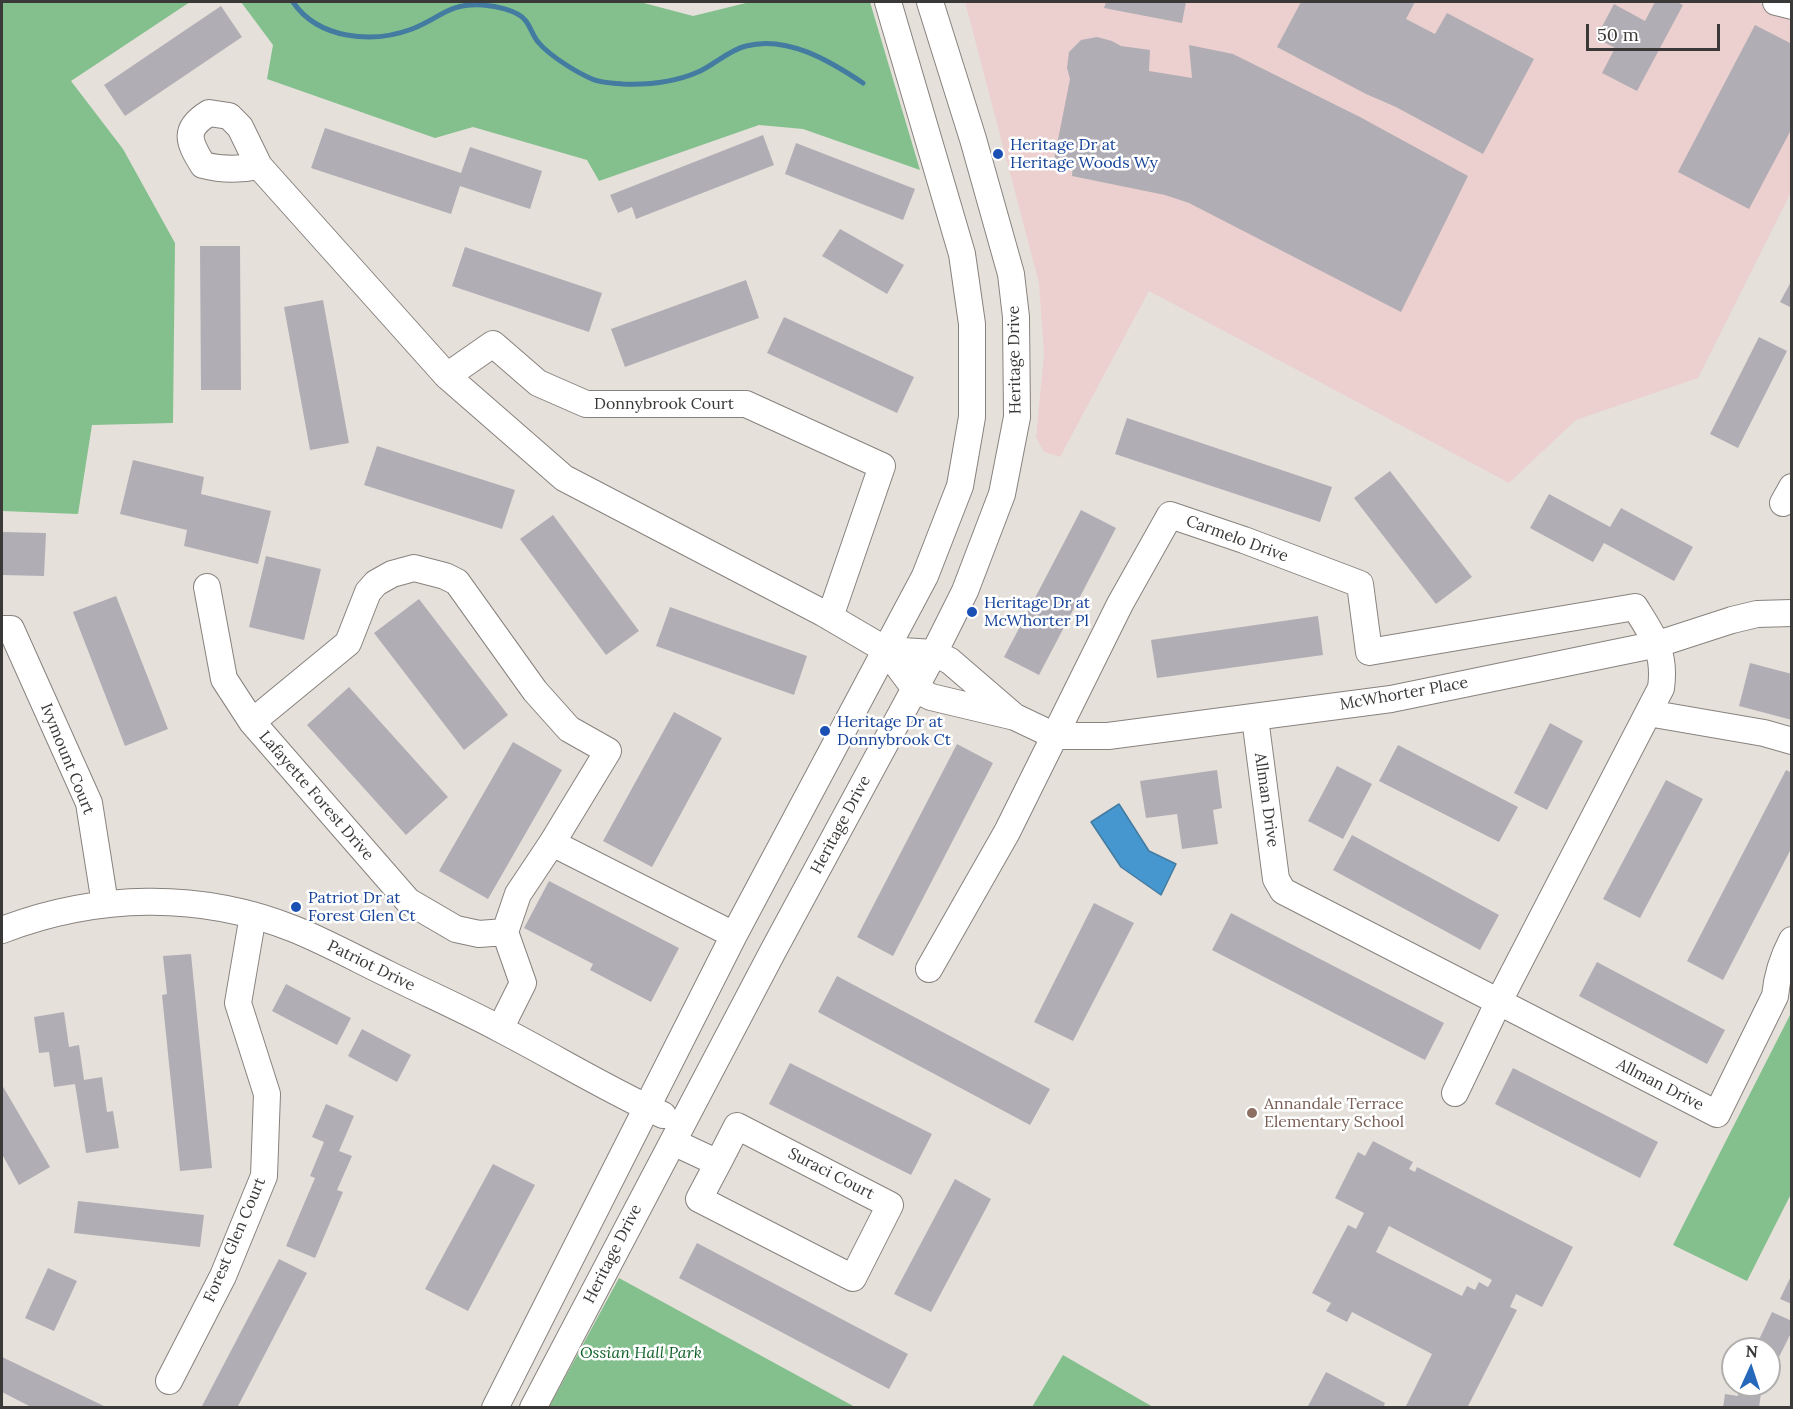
<!DOCTYPE html>
<style>
body{margin:0}
#map{position:relative;width:1793px;height:1409px;overflow:hidden;background:#e6e0db;font-family:Lora,serif}
canvas{display:block}
.frame{position:absolute;inset:0;border:3px solid #3b3937;pointer-events:none}
.north{position:absolute;left:1721px;top:1337px;width:60px;height:60px;box-sizing:border-box;background:#fff;border:2px solid #b1b0af;border-radius:50%;rotate:3deg;font-size:16px;font-weight:700;line-height:24px;text-align:center;color:#3b3937}
.north::after{content:'';display:block;margin:auto;width:21px;height:27px;background:#2669ba;clip-path:polygon(50% 0,100% 100%,50% 72%,0 100%)}
.scale{position:absolute;left:1586px;top:24px;width:134px;height:27px;box-sizing:border-box;border:3px solid #3b3937;border-top:0;padding-left:8px;font-size:18px;line-height:21px;white-space:nowrap;color:#3b3937;-webkit-text-stroke:4px #fff;paint-order:stroke}
</style>
<div id="map">
<canvas width="1793" height="1409"></canvas>
<div class="frame"></div>
<div class="north">N</div>
<div class="scale">50 m</div>
</div>
<script>
const ctx = document.querySelector('canvas').getContext('2d');
ctx.lineJoin = 'round';
function fill(path, color) {
  ctx.fillStyle = color;
  ctx.fill(path, 'evenodd');
}
function stroke(path, color, width, dash) {
  ctx.strokeStyle = color;
  ctx.lineWidth = width;
  ctx.lineCap = dash ? 'butt' : 'round';
  ctx.setLineDash(dash || []);
  ctx.stroke(path);
}
function drawText(font, color, halo, rows, align = 'center') {
  ctx.font = font + ' Lora,serif';
  ctx.lineWidth = 5;
  ctx.setLineDash([]);
  ctx.textBaseline = 'middle';
  ctx.strokeStyle = halo;
  ctx.fillStyle = color;
  for (const [text, x, y, turn = 0] of rows) {
    ctx.save();
    ctx.translate(x, y);
    ctx.rotate((+turn || 0) * Math.PI / 180);
    ctx.textAlign = isNaN(turn) ? turn : align;
    if (halo) ctx.strokeText(text, 0, 0);
    ctx.fillText(text, 0, 0);
    ctx.restore();
  }
}
fill(new Path2D(`
 M965,2H1753L1791,12V192L1698,378L1576,420L1509,483L1149,291L1060,457L1044,452L1036,437L1044,354L1039,283Z`), '#ebd0cf');
fill(new Path2D(`
 M2,2H190L71,81L123,149L175,243L173,423L92,425L78,514L2,511Z
 M241,2H640L693,16L750,2H870L920,170L803,129L759,125L599,181L587,160L473,127L435,138L267,79L273,45Z
 M1791,1013V1194L1747,1281L1673,1245Z
 M619,1278L855,1407H549Z
 M1063,1355L1153,1407H1032Z`), '#84c08d');
const water = new Path2D(`
 M1119,804L1149,851L1176,864L1161,895L1121,867L1091,822Z`);
fill(water, '#4697cf');
stroke(water, '#437ba1', 1.5);
stroke(new Path2D(`
 M293,2C318,39 372,44 412,29C441,18 447,3 483,5C495,6 517,10 525,20C531,27 533,37 539,43C550,56 576,72 592,79C600,83 614,83 623,84C648,85 675,82 698,72C714,65 729,50 746,46C787,35 830,61 863,83`), '#437ba1', 5);
fill(new Path2D(`
 M1106,2H1186L1182,23L1104,8Z
 M1301,2H1415L1406,19L1435,34L1447,13L1534,59L1483,154L1396,107L1366,94L1277,47Z
 M1655,2H1677L1683,5L1637,91L1602,73L1615,48L1596,38L1614,4L1645,21Z
 M221,6L242,37L125,116L104,85Z
 M1755,25L1792,44V128L1749,209L1678,172Z
 M1097,37L1112,41L1121,46L1150,50L1149,71L1192,78L1189,45L1233,54L1360,117L1468,176L1401,312L1189,203L1165,195L1072,176L1073,164L1054,160L1070,79L1067,68L1069,52L1081,40Z
 M325,128L461,173L470,147L542,171L530,209L460,186L451,214L311,168Z
 M763,135L774,165L636,219L632,207L618,213L610,195Z
 M796,143L915,189L903,220L785,174Z
 M840,229L904,265L887,294L822,256Z
 M200,246H240L241,390H201Z
 M465,247L602,293L589,332L452,286Z
 M746,280L759,318L625,367L611,329Z
 M1792,280V308L1780,302Z
 M323,300L349,443L310,450L284,307Z
 M784,317L914,377L897,413L767,353Z
 M1759,337L1787,351L1738,448L1710,434Z
 M1127,418L1332,487L1320,522L1115,454Z
 M377,446L515,490L502,529L364,485Z
 M133,460L204,477L201,494L271,511L258,564L184,546L187,530L120,514Z
 M1390,471L1472,577L1436,604L1354,498Z
 M1549,494L1610,527L1621,508L1693,547L1674,581L1604,543L1593,562L1530,528Z
 M1081,510L1116,528L1039,675L1004,657Z
 M553,515L639,631L606,655L520,539Z
 M2,532L46,533L44,576L2,575Z
 M266,556L321,569L304,640L249,627Z
 M116,596L168,729L125,746L73,612Z
 M419,599L508,715L464,750L374,633Z
 M670,607L807,656L794,695L656,646Z
 M1318,616L1323,655L1157,678L1151,640Z
 M1750,663L1792,674V720L1739,706Z
 M349,687L448,797L406,835L307,725Z
 M674,712L722,738L652,867L603,841Z
 M1550,723L1583,741L1547,810L1514,793Z
 M513,742L562,770L488,899L439,871Z
 M957,744L993,763L893,956L857,937Z
 M1398,745L1518,807L1499,842L1379,781Z
 M1337,766L1372,784L1343,839L1308,821Z
 M1217,770L1222,808L1213,810L1218,844L1182,849L1177,814L1146,818L1140,781Z
 M1786,770L1792,773V847L1723,980L1687,961Z
 M1666,780L1703,799L1640,918L1603,899Z
 M1352,835L1499,915L1480,950L1333,870Z
 M549,881L679,948L651,1002L590,970L593,964L524,928Z
 M1094,903L1134,923L1073,1041L1034,1022Z
 M1231,913L1444,1023L1425,1060L1212,950Z
 M191,954L212,1168L180,1171L162,995L167,994L163,956Z
 M1597,962L1725,1030L1707,1064L1579,996Z
 M837,976L1050,1089L1030,1125L818,1012Z
 M286,984L351,1018L337,1045L272,1011Z
 M64,1012L69,1047L79,1045L84,1080L102,1077L107,1112L113,1111L119,1148L86,1153L75,1084L54,1087L49,1052L39,1053L34,1017Z
 M362,1029L411,1055L397,1082L348,1056Z
 M790,1063L932,1134L911,1175L769,1104Z
 M1513,1068L1658,1142L1640,1178L1495,1104Z
 M2,1085L50,1167L19,1185L2,1154Z
 M326,1104L354,1116L339,1151L352,1156L337,1190L343,1192L315,1258L286,1246L315,1178L310,1176L324,1142L312,1137Z
 M1373,1141L1413,1162L1409,1169L1415,1172L1417,1167L1573,1247L1542,1307L1516,1294L1510,1307L1517,1310L1467,1408H1405L1432,1354L1352,1312L1347,1322L1326,1311L1331,1303L1312,1293L1348,1225L1356,1229L1364,1213L1335,1198L1358,1152L1365,1156ZM1389,1226L1492,1280L1488,1287L1479,1282L1475,1290L1467,1286L1462,1296L1376,1252Z
 M493,1164L535,1185L468,1311L425,1289Z
 M955,1179L991,1199L931,1312L894,1294Z
 M78,1201L204,1215L200,1247L74,1233Z
 M697,1243L908,1354L889,1389L679,1278Z
 M279,1259L307,1273L237,1408H201Z
 M48,1268L77,1281L54,1331L25,1318Z
 M1792,1274V1304L1780,1299Z
 M1772,1312L1792,1321V1331L1779,1357L1769,1352V1349H1762L1756,1346Z
 M2,1357L108,1408H33L2,1392Z
 M1326,1372L1385,1403L1383,1408H1307Z
 M1739,1385H1762L1759,1408H1723L1725,1394L1738,1396Z`), '#b1adb4');
const minor = new Path2D(`
 M1776,2L1792,6
 M259,166C239,170 222,170 203,165C188,141 183,129 209,113L229,116L240,127L259,166L447,376L493,344L538,383L586,404H746L882,466L830,617
 M447,376L564,478L823,613L886,650L915,689L931,697L1015,717
 M1783,503L1792,487
 M207,587L224,679L252,722
 M2,629H11L89,803L105,904
 M886,650L934,653L950,661L1015,717L1055,736H1108L1391,699L1658,644L1732,620L1757,614L1792,613
 M1648,713L1764,733L1792,741
 M1255,718L1276,879L1283,891L1717,1114L1775,996C1777,975 1782,959 1792,940
 M2,930C96,894 199,891 294,929C326,942 357,959 388,974C426,993 465,1010 502,1030C556,1058 608,1090 663,1115
 M505,932L479,934L456,929L408,901L252,722L348,643L368,592L376,583L392,574L414,568L445,576L457,582L535,691L569,729L608,751L552,843
 M929,969L1007,832L1120,604L1170,515L1244,540L1360,584L1369,652L1635,607C1653,636 1666,652 1661,688L1499,1001L1455,1093
 M500,1029L523,983L505,932L518,894L552,843L734,935
 M673,1142L718,1163L699,1199L853,1278L890,1205L737,1126L718,1163
 M169,1381L223,1276L264,1176L267,1094L238,1003L253,915
 M495,1408L734,935L925,576L960,486L972,417V324L962,254L888,2
 M533,1408L772,953L934,653L965,591L1002,494L1017,417L1016,317L1011,274L973,139L930,2`);
stroke(minor, '#88827e', 28);
stroke(minor, '#fff', 26);
for (const [x, y, r, color] of [
 [998,154,6,"#1a4fb4"],
 [972,612,6,"#1a4fb4"],
 [825,731,6,"#1a4fb4"],
 [296,907,6,"#1a4fb4"],
 [1252,1113,6,"#8d6e63"]
]) {
  const dot = new Path2D();
  dot.arc(x, y, r, 0, 2 * Math.PI);
  ctx.fillStyle = color;
  ctx.fill(dot);
  stroke(dot, '#fff', 2);
}
drawText('16px', '#164399', '#fff', [
 ["Heritage Dr at",1010,145],
 ["Heritage Woods Wy",1010,163],
 ["Heritage Dr at",984,603],
 ["McWhorter Pl",984,621],
 ["Heritage Dr at",837,722],
 ["Donnybrook Ct",837,740],
 ["Patriot Dr at",308,898],
 ["Forest Glen Ct",308,916]
], 'left');
drawText('16px', '#3b3937', '#fff', [
 ["Heritage Drive",1015,360,-91],
 ["Donnybrook Court",664,404],
 ["Carmelo Drive",1237,539,20],
 ["McWhorter Place",1404,694,-10],
 ["Ivymount Court",67,759,68],
 ["Lafayette Forest Drive",316,796,49],
 ["Allman Drive",1266,800,82],
 ["Heritage Drive",841,825,-62],
 ["Patriot Drive",371,966,26],
 ["Allman Drive",1660,1085,27],
 ["Suraci Court",831,1174,27],
 ["Forest Glen Court",235,1240,-67],
 ["Heritage Drive",613,1254,-63]
]);
drawText('16px', '#785e54', '#fff', [
 ["Annandale Terrace",1264,1104],
 ["Elementary School",1264,1122]
], 'left');
drawText('italic 16px', '#106129', '#fff', [
 ["Ossian Hall Park",641,1353]
]);
</script>
